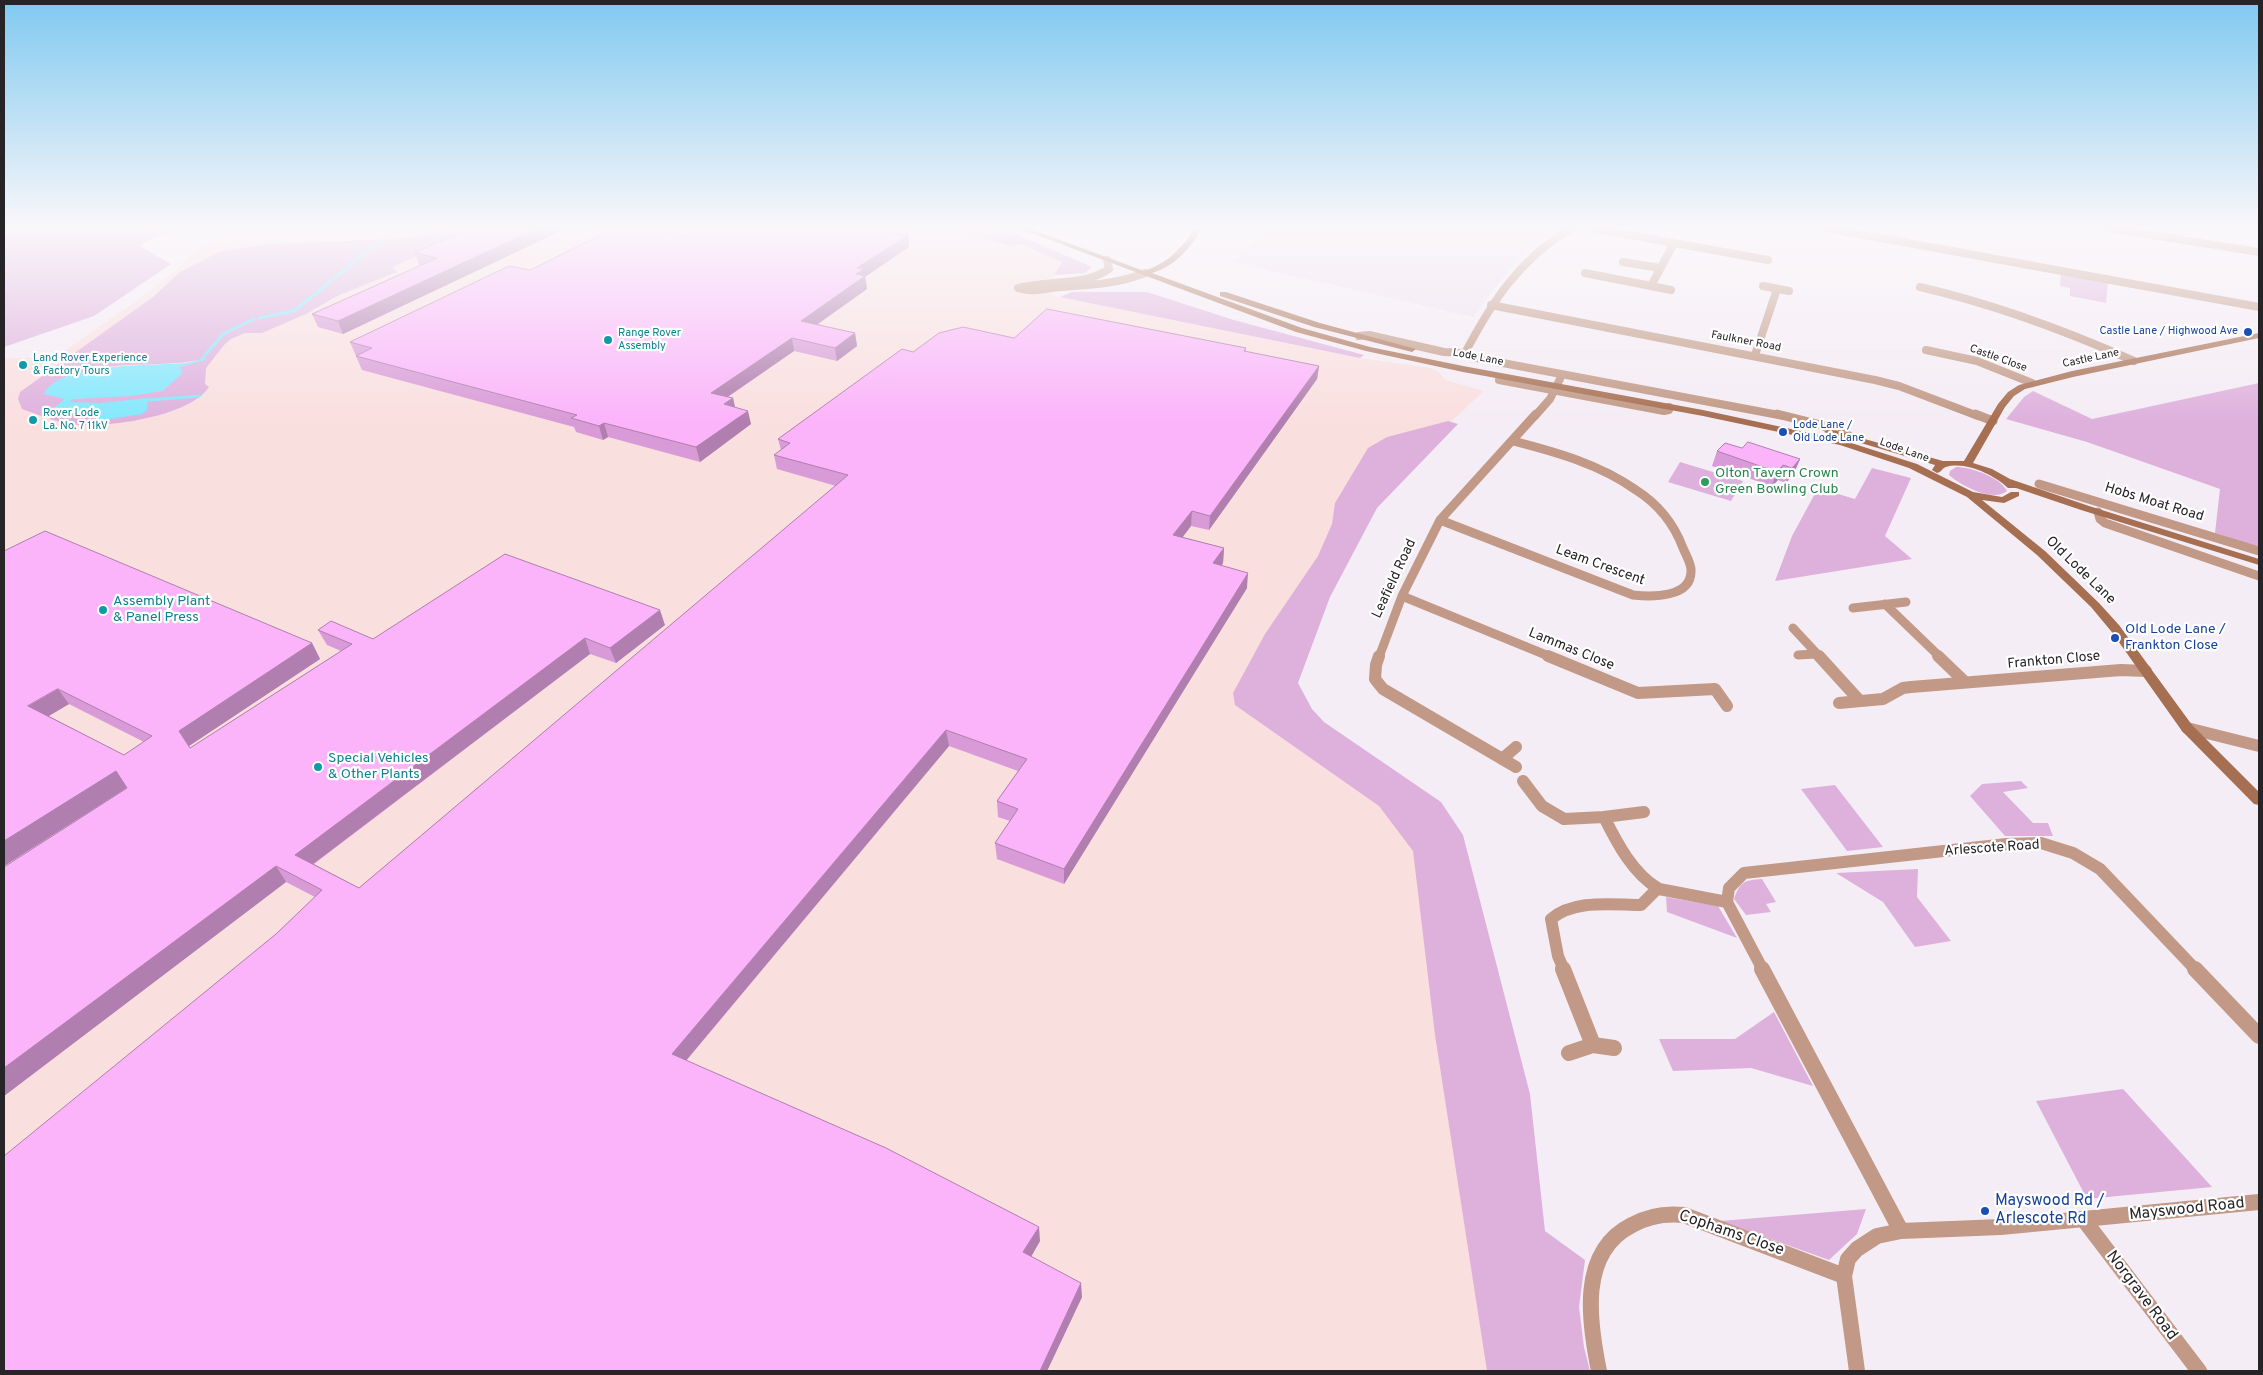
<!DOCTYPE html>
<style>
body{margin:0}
#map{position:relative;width:2263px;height:1375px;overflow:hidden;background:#f5edf5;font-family:Overpass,sans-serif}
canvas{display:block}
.frame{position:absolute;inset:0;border:5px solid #272427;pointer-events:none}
</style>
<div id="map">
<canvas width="2263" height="1375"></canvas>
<div class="frame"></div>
</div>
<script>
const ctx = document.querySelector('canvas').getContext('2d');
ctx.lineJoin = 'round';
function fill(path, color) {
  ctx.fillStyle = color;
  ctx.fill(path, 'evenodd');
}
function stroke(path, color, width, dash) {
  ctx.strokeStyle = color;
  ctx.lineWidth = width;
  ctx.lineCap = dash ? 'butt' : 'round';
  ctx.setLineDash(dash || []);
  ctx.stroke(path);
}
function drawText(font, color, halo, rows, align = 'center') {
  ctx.font = font + ' Overpass,sans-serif';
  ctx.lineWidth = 4.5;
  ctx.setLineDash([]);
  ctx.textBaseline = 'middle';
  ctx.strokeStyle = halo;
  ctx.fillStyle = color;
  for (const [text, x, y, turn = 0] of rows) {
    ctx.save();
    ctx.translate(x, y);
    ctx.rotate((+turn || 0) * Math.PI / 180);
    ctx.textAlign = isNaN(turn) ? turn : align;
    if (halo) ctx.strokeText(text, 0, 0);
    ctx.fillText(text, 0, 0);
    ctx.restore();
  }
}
fill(new Path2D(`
 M1269,228H1561L1540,242L1515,263L1491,292L1474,317L1232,262Z`), '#efe1ef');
fill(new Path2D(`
 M243,228H971L1062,262L1054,275L1051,295L1360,358L1431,368L1440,373L1445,380L1484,391L1373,494L1284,697L1428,806L1560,1371H4V358H54L126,308L178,269L184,260L206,244L228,242Z`), '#fadfdf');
fill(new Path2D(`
 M180,228L147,241L140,246L171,264L94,316L4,347V229L62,231Z
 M444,228H467L461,231L467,233L395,266L393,268L397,272L394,273L337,296L306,314L262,333H245L231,339L224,345L206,368L205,384L209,387C190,417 103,429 69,424C53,421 37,414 22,409L18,399L20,392L153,297L180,272L219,252L268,244L397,239L417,236ZM199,360L179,367L168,386L162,391L73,399L45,394C84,354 149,370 199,360Z
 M956,228H1002L1092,267L1085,273L1054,275L1062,262L1019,244L1012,247Z
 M2061,274L2108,282L2106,303L2070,296V288L2060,286Z
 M1072,292H1147L1234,320L1364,355L1360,358L1060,297Z
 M2259,383V548L2215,533L2220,489L2087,442L2006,419L2024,397L2033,391L2092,419Z
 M1448,421L1458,424L1377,508L1330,597L1298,683L1312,709L1324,722L1441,802L1463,835L1530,1094L1545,1231L1585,1260L1579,1307L1584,1347L1590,1371H1487L1435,1035L1413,851L1379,806L1235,705L1233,693L1265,634L1318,556L1332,524L1335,503L1368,448L1387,437Z
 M1680,462L1743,481L1731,501L1668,482Z
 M1956,467C1971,467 2000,477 2007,491C1993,503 1960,485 1949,475L1950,471Z
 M1872,468L1911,478L1885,536L1912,559L1775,581L1792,536L1818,488L1855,499Z
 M2021,781L2028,788L2003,792L2033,823H2048L2053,836H2005L1970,796L1982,784Z
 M1835,785L1883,847L1847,851L1801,789Z
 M1918,869L1917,897L1951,941L1915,947L1883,902L1836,873Z
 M1762,879L1776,902L1766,904L1771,912L1746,915L1734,899C1740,882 1744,880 1762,879Z
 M1666,897L1718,906L1737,938L1667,912Z
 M1774,1012L1813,1086L1751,1068L1673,1071L1659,1039H1735Z
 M2123,1089L2212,1187L2087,1199L2036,1101Z
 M1866,1209L1857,1234L1829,1260L1720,1221Z`), '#deb1dd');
fill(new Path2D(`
 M206,354L205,360L180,367L182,372L181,375L162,391L131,396L73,399L69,402L102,403L148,398L147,410L142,414L98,421L96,418L43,410L55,407L65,399L44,394C58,362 156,366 187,363L199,360Z`), '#84e8fd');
stroke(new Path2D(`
 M370,249L383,242
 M259,318L294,311L365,253
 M206,354L223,334L254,319
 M149,400L199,396`), '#84e8fd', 3);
stroke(new Path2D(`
 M1592,228L1768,260
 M1826,228L2259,307
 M2108,228L2259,252
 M1107,260L1109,269C1083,287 1047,280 1018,288C1033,293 1046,288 1061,287C1090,285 1117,284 1145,273
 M1623,262L1660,268
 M1585,273L1651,286L1674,243
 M1651,286L1671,290
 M1763,286L1789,291
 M1920,287C1994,304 2064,330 2134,361
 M1491,305L1875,380L1899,386L1978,416
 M1359,336L1369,335L1444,352L1465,353L1471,357L1784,416
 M1926,350L1977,361L2032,383
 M1465,353C1493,300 1519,260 1571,228
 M1755,355L1777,289
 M1499,380L1664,411L1669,410V407
 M1535,416L1550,399L1560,379`), '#c19986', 8);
stroke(new Path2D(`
 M1777,414L1821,425L1849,436
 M1975,414L1993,421
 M2039,484L2259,551
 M2098,512L2100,519L2105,523L2259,576
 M1440,520L1633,595C1652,597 1692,598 1691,570C1691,563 1686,555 1683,548C1674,524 1658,504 1636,490C1599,464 1556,452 1513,441
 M1402,596L1551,657
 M1885,604L1940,657
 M1853,608L1906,602
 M1793,628L1820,657
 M1798,655L1816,654
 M1379,657L1402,596L1440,520L1536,414`), '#c19986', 9);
stroke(new Path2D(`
 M1379,656L1376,665L1375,679L1383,689L1516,767
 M1548,656L1638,693L1715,689L1727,706
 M1819,656L1859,700
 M1938,656L1965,682
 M1839,703L1883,699L1903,688L1911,687L2121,670L2146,671
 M2187,728L2259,746
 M1502,759L1516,747
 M1523,781L1542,806L1564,819L1604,817C1617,843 1633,874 1659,889L1727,902
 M1604,817L1644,812
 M1564,970L1558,956L1551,919C1575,899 1612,905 1641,905L1658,888
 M1763,970L1727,902L1729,888L1744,873L2007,844L2041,843L2073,853L2100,869L2196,970`), '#c19986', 12);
stroke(new Path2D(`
 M1563,969L1593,1045L1569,1053
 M1762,969L1901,1231
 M2195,969L2259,1036
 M1593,1045L1614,1048
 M2084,1220L2199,1371
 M1599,1371C1589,1322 1578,1252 1632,1225C1648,1216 1665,1213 1684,1215L1844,1276
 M1857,1371L1844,1276L1848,1259L1857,1249L1877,1236L1901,1231L2001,1227L2259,1202`), '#c19986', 16);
fill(new Path2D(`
 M1018,228H1028L1144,271C1168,263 1182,248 1195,228H1202C1190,249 1175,266 1152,273L1302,328L1370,347L1463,366L1703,410L1842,440L1917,464L1973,492L2002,497L2011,492H2019V496L2004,503L1982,500L2045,551L2099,603L2119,625L2192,725L2259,792V805L2254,804L2182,731L2111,631L2091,607L2037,555L1967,497L1909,468L1840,445L1703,416L1463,372L1366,351L1296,332Z
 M1220,292H1226L1320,323L1416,349L1412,352L1314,327L1220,296Z
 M2259,333V338L2073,377L2025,389L2014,396L2005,407L1973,463L1992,469L2010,479L2089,506L2259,559V565L2081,510L2016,488H2008C1994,475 1966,461 1946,467C1942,468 1942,472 1937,473L1932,470L1935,465L1824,432L1829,429L1943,461H1964L1998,404L2008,392L2019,385L2072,371Z`), '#a76f52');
fill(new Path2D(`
 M462,228H567L343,334L318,327L312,314L421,265H419L415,253L464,231Z
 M908,235L909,247L865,276L867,289L817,325L855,333L857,346L837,361L794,351L728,397L733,398L735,407L751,424L700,462L608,437L603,440L576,432L574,427L362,370L356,356H357H356L350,342L530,270L687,236Z
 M1014,338L1246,348V352L1319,366L1317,379L1209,530L1191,526L1182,537L1224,548L1223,563L1221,566L1247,588L1064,884L997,859L995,843L1010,821L998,817L997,801L1018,771L949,746L686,1061L1040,1241L1031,1257L1082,1297L1047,1371H4L276,934L315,897L286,882L4,1096V867L127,788H126L4,866V551L312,643L320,659L189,746L190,748L341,651L327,645L318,630L373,639L665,625L616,663L590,654L314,864L359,888L836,486L777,469L774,455L781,450L778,439L913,352ZM69,704L144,742L124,755L49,716Z
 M1717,451L1800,459L1794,473L1786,483L1778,480L1772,486L1712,466Z`), '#d89bd7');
fill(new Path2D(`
 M538,228H567L343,334L338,321Z
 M908,235L909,247L865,277V276L867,289L803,334L801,321L856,274L857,268Z
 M855,333L857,346L837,361L835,348Z
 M792,338L794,351L714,406L711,393Z
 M1319,366L1317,379L1209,530L1210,516Z
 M733,398L736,412L724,404Z
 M748,411L751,424L700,462L696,447Z
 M604,423L608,437L603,440L599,426Z
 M1800,459L1794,473L1786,483L1792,468Z
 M1783,465L1778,480L1772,486L1777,472Z
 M1192,511L1191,526L1173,550V535Z
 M1224,548L1223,563L1212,578L1213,563Z
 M1248,573L1247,588L1064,884V869Z
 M660,610L665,625L616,663L610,648Z
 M585,638L590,654L305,870L295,855Z
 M312,643L320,659L189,746L179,731Z
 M58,689L69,704L40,721L28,706Z
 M946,730L949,746L678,1070L672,1054Z
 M116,771L128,787L4,866V841Z
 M276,866L286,882L4,1096V1068Z
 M1039,1227L1040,1241L1025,1267L1023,1252Z
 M1081,1283L1082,1297L1047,1371H1040Z`), '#b07eaf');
const building = new Path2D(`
 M470,228H538L338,321L312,314L437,258L415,253Z
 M615,228H647L687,236L703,228H870L908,235L857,268L864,269L856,274L865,276L801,321L855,333L835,348L792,338L711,393L733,398L724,404L748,411L696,447L604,423L599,426L571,418L577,415L356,356L372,348L350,342L509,266L530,270Z
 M1047,309L1246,348L1244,351L1319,366L1210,516L1192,511L1173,535L1224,548L1213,563L1248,573L1064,869L995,843L1018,809L997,801L1027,759L946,730L672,1054L886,1148L1039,1227L1023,1252L1081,1283L1040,1371H4V1156L276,934L322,890L276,866L4,1068V867L127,788L116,771L4,841V551L45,531L312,643L179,731L190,748L352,644L318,630L331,621L373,639L505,554L660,610L610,648L585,638L295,855L359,888L848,475L774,455L790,443L778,439L902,349L913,352L939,333L963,327L1014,338ZM58,689L152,736L124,755L28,706Z
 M1748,442L1800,459L1792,468L1783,465L1777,472L1717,451L1725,443L1742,448Z`);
fill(building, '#fbb4fa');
stroke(building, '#b07eaf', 1);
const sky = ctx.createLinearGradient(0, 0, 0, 421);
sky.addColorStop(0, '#80c9f0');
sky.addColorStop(0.54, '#faf7fa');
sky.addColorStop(1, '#faf7fa00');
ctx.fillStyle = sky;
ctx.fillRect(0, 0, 2263, 421);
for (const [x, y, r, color] of [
 [2248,332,5,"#1a4fb4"],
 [608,340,5,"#0f9aa8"],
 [23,365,5,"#0f9aa8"],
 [33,420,5,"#0f9aa8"],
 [1783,432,5,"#1a4fb4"],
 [1705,482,5,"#2e9e5b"],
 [103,610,5,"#0f9aa8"],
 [2115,638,5,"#1a4fb4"],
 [318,767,5,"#0f9aa8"],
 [1985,1211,5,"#1a4fb4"]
]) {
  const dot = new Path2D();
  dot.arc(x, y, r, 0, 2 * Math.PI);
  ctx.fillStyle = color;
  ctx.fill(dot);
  stroke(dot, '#fff', 2);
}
drawText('11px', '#164399', '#fff', [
 ["Castle Lane / Highwood Ave",2238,332],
 ["Lode Lane /",1793,426,"left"],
 ["Old Lode Lane",1793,439,"left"]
], 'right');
drawText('11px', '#0d838f', '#fff', [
 ["Range Rover",618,334],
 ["Assembly",618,347],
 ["Land Rover Experience",33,359],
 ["& Factory Tours",33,372],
 ["Rover Lode",43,414],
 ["La. No. 7 11kV",43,427]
], 'left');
drawText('11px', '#272427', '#fff', [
 ["Faulkner Road",1746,342,11],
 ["Lode Lane",1478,358,11],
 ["Castle Close",1998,359,20],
 ["Castle Lane",2091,359,-12],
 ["Lode Lane",1904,451,20]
]);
drawText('14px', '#27864d', '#fff', [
 ["Olton Tavern Crown",1715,474],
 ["Green Bowling Club",1715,490]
], 'left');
drawText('14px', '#272427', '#fff', [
 ["Hobs Moat Road",2154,503,17],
 ["Leam Crescent",1600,566,20],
 ["Old Lode Lane",2080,571,44],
 ["Leafield Road",1395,579,-65],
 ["Lammas Close",1571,650,22],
 ["Frankton Close",2054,661,-5],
 ["Arlescote Road",1992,849,-4]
]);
drawText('14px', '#0d838f', '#fff', [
 ["Assembly Plant",113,602],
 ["& Panel Press",113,618],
 ["Special Vehicles",328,759],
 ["& Other Plants",328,775]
], 'left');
drawText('14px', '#164399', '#fff', [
 ["Old Lode Lane /",2125,630],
 ["Frankton Close",2125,646]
], 'left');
drawText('16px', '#164399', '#fff', [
 ["Mayswood Rd /",1995,1202],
 ["Arlescote Rd",1995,1220]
], 'left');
drawText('16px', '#272427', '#fff', [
 ["Mayswood Road",2187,1210,-6],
 ["Cophams Close",1731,1234,19],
 ["Norgrave Road",2141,1296,53]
]);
</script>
